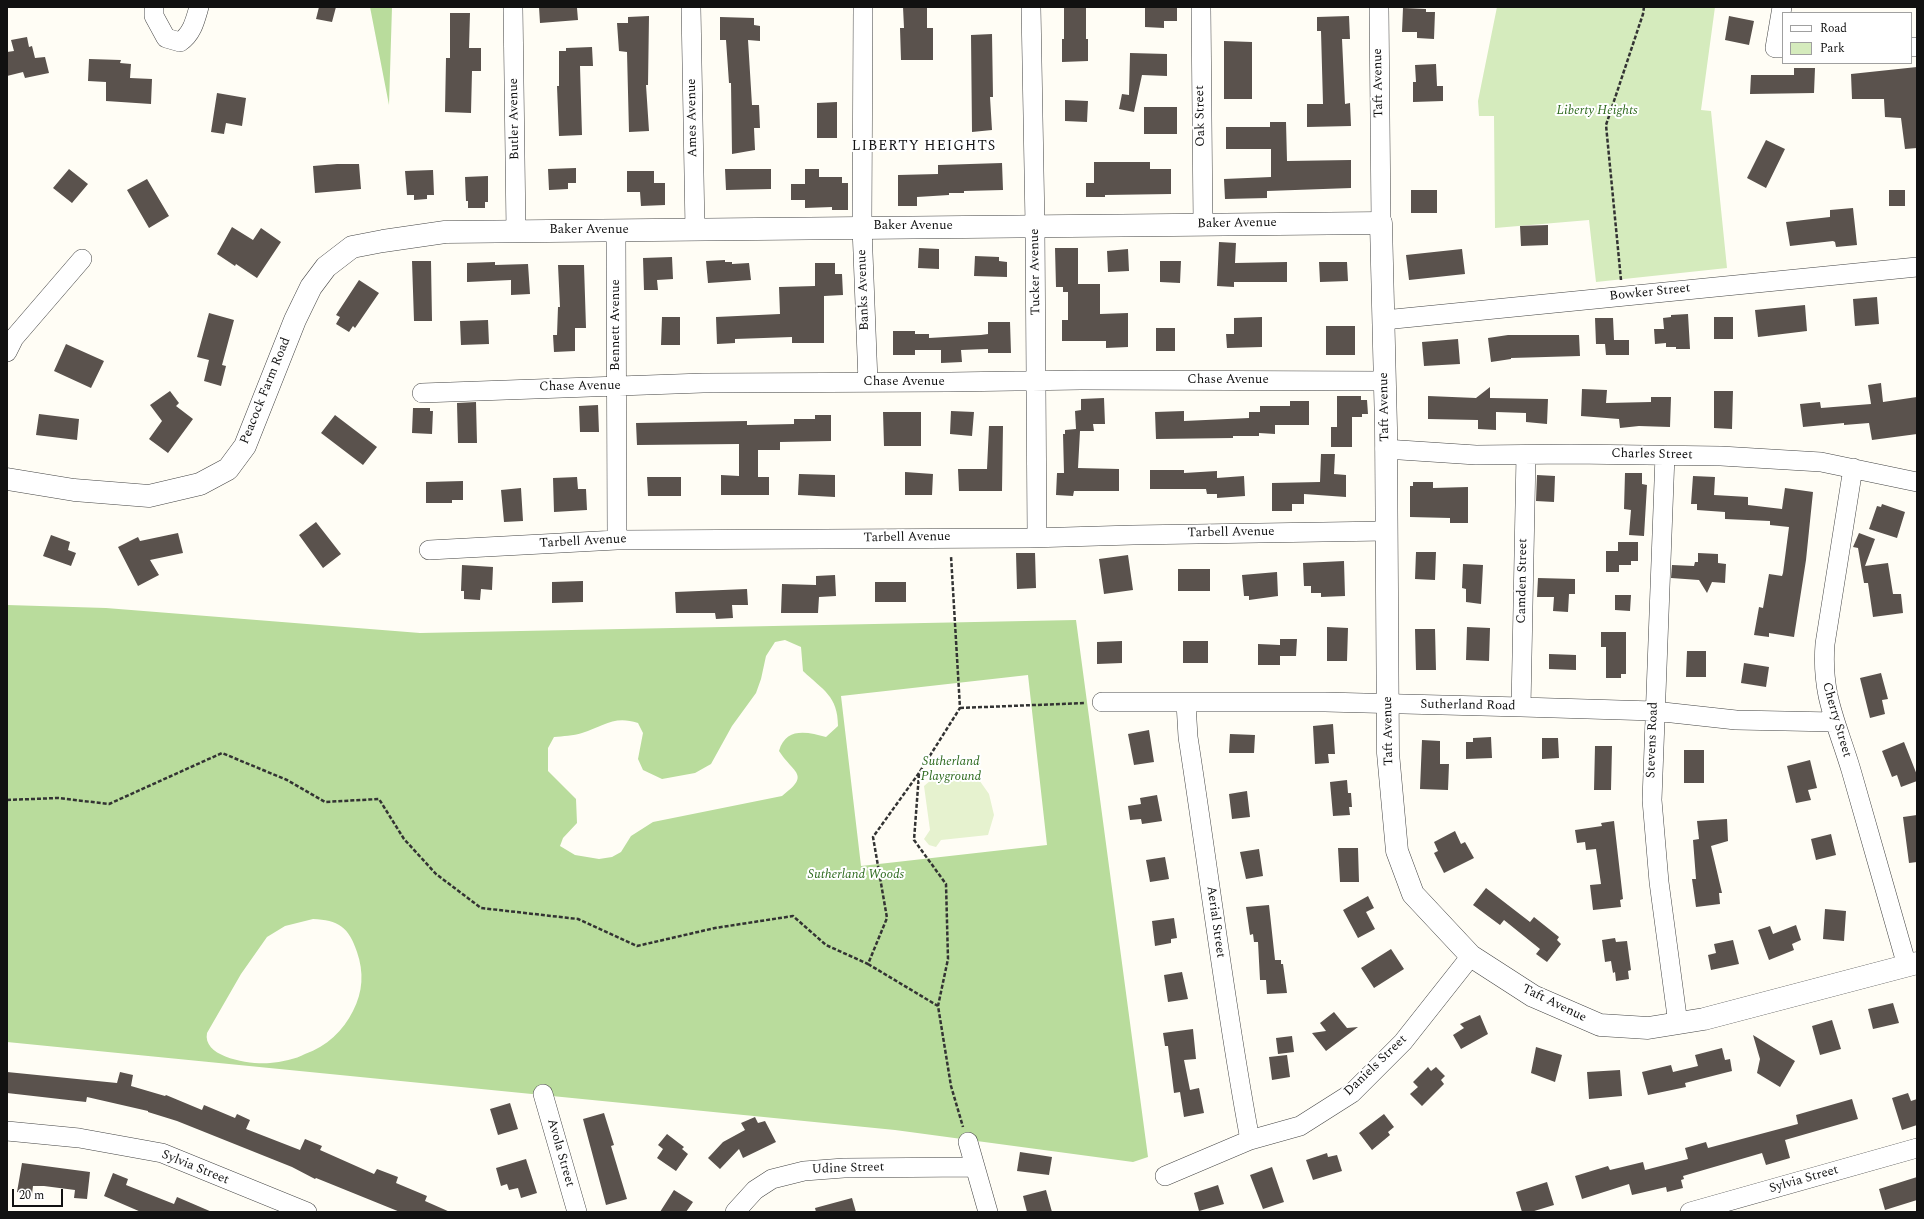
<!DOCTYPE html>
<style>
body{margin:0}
#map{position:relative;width:1924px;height:1219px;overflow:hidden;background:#fffdf5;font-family:Spectral,serif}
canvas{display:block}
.frame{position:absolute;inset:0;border:8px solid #111;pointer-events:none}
.legend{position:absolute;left:1782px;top:12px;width:130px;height:52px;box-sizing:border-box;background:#fff;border:1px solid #a0a0a0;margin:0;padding:5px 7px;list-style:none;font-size:12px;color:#111}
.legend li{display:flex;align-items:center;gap:8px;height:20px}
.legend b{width:20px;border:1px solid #a0a0a0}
.scale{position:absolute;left:12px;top:1189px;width:51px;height:18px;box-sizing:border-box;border:2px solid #111;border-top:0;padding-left:5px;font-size:12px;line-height:14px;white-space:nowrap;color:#111;-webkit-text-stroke:3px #fff;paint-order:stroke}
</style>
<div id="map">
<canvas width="1924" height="1219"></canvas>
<div class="frame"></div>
<ul class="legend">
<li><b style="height:5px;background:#fff"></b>Road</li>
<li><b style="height:11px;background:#d5ebbd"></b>Park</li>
</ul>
<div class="scale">20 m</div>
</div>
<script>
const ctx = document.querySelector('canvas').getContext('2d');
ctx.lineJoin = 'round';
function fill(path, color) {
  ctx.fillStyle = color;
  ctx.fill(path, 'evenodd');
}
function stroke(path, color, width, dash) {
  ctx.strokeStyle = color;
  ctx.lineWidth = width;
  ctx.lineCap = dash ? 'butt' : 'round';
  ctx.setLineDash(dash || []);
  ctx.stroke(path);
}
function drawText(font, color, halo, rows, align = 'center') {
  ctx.font = font + ' Spectral,serif';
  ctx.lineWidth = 4;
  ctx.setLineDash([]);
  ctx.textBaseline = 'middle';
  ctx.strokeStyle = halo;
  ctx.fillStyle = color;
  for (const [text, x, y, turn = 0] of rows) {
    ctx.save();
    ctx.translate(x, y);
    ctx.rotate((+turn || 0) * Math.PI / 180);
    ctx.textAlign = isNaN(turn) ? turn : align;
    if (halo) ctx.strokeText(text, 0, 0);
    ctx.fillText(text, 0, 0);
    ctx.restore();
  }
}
fill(new Path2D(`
 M1497,7H1715L1701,110L1711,111L1727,268L1596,282L1589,220L1495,228L1494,116H1479L1478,101Z`), '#d5ebbd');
fill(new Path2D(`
 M370,7H392L389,105Z
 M7,605L106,608L420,633L1076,620L1148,1157L1133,1162L895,1130L7,1042ZM785,640L801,647L803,671C823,690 838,696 838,726L826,737C807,732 786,727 779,751C794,774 811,774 782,796L653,822L631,836L621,852L612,857L599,859L575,855L560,846L563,838L577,823L576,799L548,771V748L554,737C563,736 573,736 582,733C604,726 614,715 638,723L643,733L638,759L643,770L662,779L695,773L711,764L732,726L756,693L761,679L766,656L775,642ZM1028,675L1047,845L861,866L841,696ZM313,919C338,920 349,927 357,952C364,972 363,992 353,1011C343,1031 327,1046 305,1054C296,1059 281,1062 270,1063C252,1065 202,1058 207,1033L241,974L267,937L285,926Z`), '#b9dc9c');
fill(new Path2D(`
 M955,771L977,777L989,794L994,815L988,835L941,840L936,847L929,845L924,839L930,830L924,786L937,775Z`), '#e6f2cf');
fill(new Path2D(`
 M319,7H336L332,22L316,19Z
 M539,7L577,8L578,20L540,23Z
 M903,7H927V28H933V60H901L900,28H904Z
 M1064,7H1086V39H1088V61L1062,62V39H1064Z
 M1145,7H1177V21H1164V28L1145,27Z
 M1403,8L1426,9V12H1435L1434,39L1417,38V32H1402Z
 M450,13H470L469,48H481V71H472L471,113L445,112L446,58H450Z
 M649,16L648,85H646L649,131L629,132L627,52L619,51L617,23H628V17Z
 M1349,16L1350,39H1342L1345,104L1350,103L1351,126L1307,127V104H1323L1321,31H1317V17Z
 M1729,16L1754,21L1749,45L1725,40Z
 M720,17L754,18V25L760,26V41L748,40L752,105H759L760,128H754L755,150L732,154L731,83H729L726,40H720Z
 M992,34L993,97H990L992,130L972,132L971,35Z
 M27,37L29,47L32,46L35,58L45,57L49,73L25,78L23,72L7,76V52L14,51L11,40Z
 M1224,41L1252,42V99H1224Z
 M592,47L593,66H580L582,135L559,136L557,86H559V51H566V48Z
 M1130,53L1167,54V76L1142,75L1134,112L1119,109L1122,94L1129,95Z
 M89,59L121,60L120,63L131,64L130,78L152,79L151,104L106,101V82L88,81Z
 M1436,64L1437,86H1443V101L1413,102V82H1416L1415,65Z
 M1917,67V148L1905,149L1901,118L1885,117L1884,99H1852L1851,74Z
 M1794,68H1815L1814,93L1750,94L1751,75H1794Z
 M217,93L246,98L242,126L226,123L224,134L211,132Z
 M1065,100L1088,101L1087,122L1065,121Z
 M837,102V138H817V103Z
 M1144,107H1177V134H1144Z
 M1270,122H1286L1287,161L1351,160V188L1267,191V198L1225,199L1224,179L1271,177V149H1226V127H1270Z
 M1766,140L1785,149L1766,188L1747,178Z
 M1094,162H1150V169H1171V194L1105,195V197H1086V183H1094Z
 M1002,163L1003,190L964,191V193H949V195L917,197V206H898V175L938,174V165Z
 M337,164H359L361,189L315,193L313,166Z
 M576,168V183H568V189L549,190L548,169Z
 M69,169L88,184L72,203L53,188Z
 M725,169H771V189L726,190Z
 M805,169H819V177H842V183H848V210H832V207L805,208V200H791V184H805Z
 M433,170L434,195H427V199L414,200V195H407L405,171Z
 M627,171H654V183H665V205L641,206L640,192H627Z
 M488,176V202H485V208H468V201H466L465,177Z
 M147,179L169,216L149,228L127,190Z
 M1411,190H1437V213H1411Z
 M1889,190H1905V206H1889Z
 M1853,208L1857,245L1836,247L1835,242L1833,241L1790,246L1786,222L1830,217V210Z
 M1548,225V245L1521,246L1520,226Z
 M232,227L253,240L261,228L281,242L257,278L236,264L235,266L217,254Z
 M1219,242L1236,243L1235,263L1287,262V282H1234V287L1217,286Z
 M919,248L939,249V269L918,268Z
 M1055,248H1078V284H1100V314L1128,313V347L1106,348V341H1062V320H1068V292H1063V287H1056Z
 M1128,249L1129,271L1108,272L1107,251Z
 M1462,249L1465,274L1409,280L1406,255Z
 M975,256L999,257V261L1007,262V277L974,276Z
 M672,257L673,279L657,280L658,290H644L643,258Z
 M725,260V262H732V264L749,263L751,280L708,283L706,261Z
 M412,261H431L432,321H414Z
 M1160,261H1181L1180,283L1160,282Z
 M495,262V265L528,264L530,294L511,295V280L467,282V263Z
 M1319,262H1347L1348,281L1320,282Z
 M815,263H835V274H842L843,295L824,296V343H792V337L735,339V343L717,344L716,317L780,314L779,287L815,286Z
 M558,265H584L586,328H575V351L554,352L553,335H557L558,307H560Z
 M359,280L379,293L355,328L353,326L349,332L336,324L340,317L336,315Z
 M1877,297L1879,324L1855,326L1853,299Z
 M1805,305L1807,331L1758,337L1755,310Z
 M209,313L234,320L222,365L226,366L221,386L204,381L209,360L197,357Z
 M1688,314L1690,349H1676V347H1666V343L1655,344L1654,329H1664L1663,318L1671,317V315Z
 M662,317H680V345H661Z
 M1262,317V347L1227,348L1226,334H1234V318Z
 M1714,317H1733V339H1714Z
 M1595,318H1613L1614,340H1629V355H1606L1605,344H1596Z
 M488,320L489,344L461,345L460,321Z
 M988,322H1010L1011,353H988V349L961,350L962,362L941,363V350H915V355H893V331H915V334H929V338L981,335L988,334Z
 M1326,326H1355V355H1326Z
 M1156,328H1175V351H1156Z
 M1508,335H1579L1580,356L1511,358V359L1491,362L1488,338Z
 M1458,339L1460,364L1424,366L1422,342Z
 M66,344L104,361L91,388L54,371Z
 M1881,383L1883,402L1917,397V434L1872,440L1869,423L1844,425V423L1803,427L1800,404L1820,402L1821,408L1871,404L1868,385Z
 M1490,387V398L1548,399L1547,424L1526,422V413L1496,412V430L1478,429V420L1428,419V396L1476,398Z
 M1582,389L1607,390L1606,403L1651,402V397H1671L1670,427L1639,426L1620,428L1619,419L1581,416Z
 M170,391L179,403L176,406L193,419L168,453L149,439L162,421L150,405Z
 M1714,391H1733L1732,429L1714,428Z
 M1337,396H1361V400H1367L1368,414H1362V417H1352V447H1331V427H1337Z
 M1104,398L1105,424H1093L1094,431H1080L1078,468L1119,469V491H1074L1073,496L1056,495L1057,473H1064L1063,434H1065V430L1076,429L1075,411L1081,410V399Z
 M1290,401H1309V425H1275V434L1259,433V436H1233V438L1156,439L1155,412L1184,411V421L1249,418V412H1260V406H1290Z
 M476,402L477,443H458L457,403Z
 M598,405L599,432H580L579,406Z
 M413,408H430V411H433L432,434L412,433Z
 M951,411L974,412L972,436L950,434Z
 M883,412H921V446H884Z
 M39,414L79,419L77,440L36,435Z
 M335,415L377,447L363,465L321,433Z
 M815,415H831V441L780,442V450H758V477H769V495H721V475L739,476V444L637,445L636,423L747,421V425L794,424V419H815Z
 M989,426H1003L1002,491H959L958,469H987Z
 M1321,454H1335L1334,474L1346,475V497L1304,494V504H1292V511H1272V483L1320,482Z
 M1150,470H1184V473L1217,471V478L1244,476L1245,496L1217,498V494H1207L1206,489H1150Z
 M905,472L933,474L932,495H905Z
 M1625,473H1642V484L1647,485L1644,536L1629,535L1631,510L1624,509Z
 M799,474L835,475V497L798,495Z
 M1537,475L1555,476L1554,502L1536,501Z
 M1693,476L1715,477L1714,495L1748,497V505L1782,509L1785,488L1813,492L1806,560L1794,637L1769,633V637L1754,635L1759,607L1763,608L1769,574L1782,576L1783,573L1789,527L1770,525V521L1725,519V512L1697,510V504H1691Z
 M577,477L578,489H586L587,510L554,512L553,478Z
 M647,477H681V496H648Z
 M463,481V500H452V503H426V482Z
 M1413,482H1433V488L1468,487V523H1450V518L1410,517V486H1413Z
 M521,488L523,521L504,522L501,490Z
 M1882,504L1905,512L1897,538L1869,529L1877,506L1881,507Z
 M316,522L341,554L323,568L299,535Z
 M178,533L183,553L150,560L159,575L138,586L118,547L138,537L140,541Z
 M1859,533L1875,539L1865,566L1888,563L1893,594H1901L1903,613L1873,617L1868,583H1864L1858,548L1853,547Z
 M51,535L70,542L68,550L76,553L71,566L43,556Z
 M1618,542H1638V561H1631V565H1619V572H1606V551H1618Z
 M1416,552H1436L1435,580L1415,579Z
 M1016,553H1035L1036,588L1017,589Z
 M1698,553L1718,554V563L1726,564L1725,583L1712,582L1707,593L1699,580L1671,578L1672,565L1694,566L1695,562H1698Z
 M1128,555L1133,590L1104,594L1099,559Z
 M1344,561L1345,596L1321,597V593H1311V586H1304L1303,563Z
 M1463,564L1483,565L1481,604L1466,602V589L1462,588Z
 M462,565L493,567L492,590L481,589L480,600L464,599V591H461Z
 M1178,569H1210V591H1178Z
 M1277,572L1278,596L1249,600V596H1244L1242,575Z
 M835,575L836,596L819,597L818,613H781L782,584L816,585V576Z
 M1538,578L1575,579V594H1569L1568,612L1553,611L1554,597H1537Z
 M583,581V602L552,603V582Z
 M875,582H906V602H875Z
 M747,589L748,605H732L733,618L716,619L715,613H676L675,592Z
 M1615,595H1631L1630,611L1615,610Z
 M1327,627L1348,628L1347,661H1327Z
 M1467,627L1490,628L1489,661L1466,660Z
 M1415,629H1435L1436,670H1416Z
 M1601,632H1626V674H1621V678H1606V647H1601Z
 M1280,639H1297L1296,656H1280V665H1258V644L1280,645Z
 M1122,641V663L1097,664V642Z
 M1183,641H1208V663H1183Z
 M1687,651H1706V677H1686Z
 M1549,654L1576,655V670L1549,669Z
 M1744,663L1769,667L1766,687L1741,683Z
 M1881,673L1888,699L1882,700L1885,714L1870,718L1860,678Z
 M1333,724L1335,754H1328L1329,763L1315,764L1313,726Z
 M1149,730L1154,762L1134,765L1128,734Z
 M1230,734L1255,735L1254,753H1229Z
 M1491,737L1492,758L1466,759V742H1473V738Z
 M1542,738H1558L1559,758L1542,759Z
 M1422,740L1440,741V764H1449L1448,790L1420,789Z
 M1904,742L1917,775V781L1901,787L1897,775L1892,777L1882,751Z
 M1595,746H1612L1611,790H1594Z
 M1684,750H1704V783H1684Z
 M1810,760L1817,788L1808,790L1811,800L1796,803L1787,766Z
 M1347,780L1348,793H1351L1352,807H1349L1350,815L1333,816L1330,782Z
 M1247,791L1250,817L1232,819L1229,794Z
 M1157,795L1162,821L1142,824L1141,819L1130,820L1128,806L1141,804L1140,798Z
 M1917,815V862L1909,863L1903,817Z
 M1727,819L1728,841L1711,846L1722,893H1719L1720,904L1696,907L1692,879H1696L1693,840L1699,839L1697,821Z
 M1614,821L1623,899L1620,900L1621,907L1593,910L1590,885L1601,884L1596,849L1586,850L1585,842L1577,843L1575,830L1602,826L1601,823Z
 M1455,831L1461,844L1465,842L1474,858L1444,873L1434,853L1438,851L1434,842Z
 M1831,834L1836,855L1816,860L1811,839Z
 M1338,848H1358L1359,882H1340Z
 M1259,849L1263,876L1246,879L1240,852Z
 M1165,857L1169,879L1150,882L1146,860Z
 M1486,888L1530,922L1534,917L1559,937L1557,940L1561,944L1547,962L1536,954L1540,949L1504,920L1500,925L1473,905Z
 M1368,896L1374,908L1366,912L1375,929L1358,938L1343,910Z
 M1269,905L1275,960H1281V964H1283L1287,993L1267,994L1266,980H1260L1258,942H1254L1253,934L1250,935L1246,907Z
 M1825,909L1846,911L1844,941L1823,939Z
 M1174,918L1177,938L1171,939V943L1155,946L1152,921Z
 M1796,925L1801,940L1792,944L1794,950L1769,960L1758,930L1770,926L1773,934Z
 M1615,938L1616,942L1627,941L1631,970L1628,971L1629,979L1616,981L1615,972L1613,973L1611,961L1605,962L1602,940Z
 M1733,940L1739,964L1711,970L1708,955L1716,953L1714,944Z
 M1391,949L1404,969L1374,988L1361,968Z
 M1182,972L1188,999L1168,1002L1164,975Z
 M1893,1003L1899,1023L1873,1029L1868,1009Z
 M1334,1012L1347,1028L1358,1027L1326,1051L1312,1033L1326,1031L1320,1023Z
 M1480,1015L1488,1034L1461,1049L1453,1035L1464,1028L1460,1024Z
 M1832,1020L1841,1049L1820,1055L1812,1026Z
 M1193,1029L1196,1059L1184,1060L1190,1090L1199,1088L1204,1113L1184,1117L1180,1092L1174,1093L1168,1046H1165L1163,1033Z
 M1753,1035L1795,1061L1780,1087L1757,1073L1760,1059Z
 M1292,1036L1294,1052L1278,1054L1276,1038Z
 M1536,1047L1562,1055L1555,1082L1531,1073Z
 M1722,1048L1725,1060L1730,1059L1732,1071L1685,1083L1686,1087L1648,1095L1642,1072L1671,1065L1673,1072L1698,1066L1695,1055Z
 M1287,1055L1290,1077L1272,1080L1269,1057Z
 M1428,1067L1431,1071L1436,1067L1445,1076L1441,1080L1444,1084L1422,1106L1410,1094L1418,1087L1413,1082Z
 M1620,1070L1622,1096L1589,1099L1587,1072Z
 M7,1072L117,1083L120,1072L133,1075L131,1086L165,1096L166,1095L202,1110L204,1105L235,1118L237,1114L250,1120L246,1129L300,1150L305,1139L322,1146L320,1150L374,1174L377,1169L398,1177L396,1183L427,1196L425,1201L450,1212H400L316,1178L315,1179L292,1167L177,1121L148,1112V1111L87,1097L86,1102L7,1093Z
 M1908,1093L1911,1101L1917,1099V1125L1902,1130L1892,1098Z
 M1852,1099L1858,1119L1785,1140L1790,1158L1766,1165L1762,1153L1683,1176L1684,1179L1681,1180L1683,1188L1667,1192L1666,1187L1632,1195L1629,1184L1582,1199L1575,1176L1608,1166L1610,1170L1643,1162L1645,1170L1688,1159L1685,1148L1706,1142L1708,1148L1798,1124L1796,1115Z
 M510,1103L518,1129L498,1135L490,1109Z
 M604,1113L614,1145L611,1146L627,1199L606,1205L583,1119Z
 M1384,1114L1394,1127L1388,1132L1390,1135L1372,1150L1359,1133Z
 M755,1117L758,1123L765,1121L776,1142L743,1158L739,1149L720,1169L708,1158L723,1142L745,1130L741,1123Z
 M667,1134L684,1147L682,1149L688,1154L676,1171L657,1158L663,1149L658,1145Z
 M1020,1152L1052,1157L1049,1175L1017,1171Z
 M1327,1153L1328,1157L1337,1155L1342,1171L1313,1180L1306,1160Z
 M526,1159L537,1193L521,1198L518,1188L509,1190L507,1184L501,1186L496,1168Z
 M22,1163L90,1172L87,1199L74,1198L75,1190L44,1186H33L32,1194L17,1192Z
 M1272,1167L1284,1202L1263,1209L1250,1175Z
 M113,1173L128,1179L126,1185L174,1204L177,1197L212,1212H141L104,1196Z
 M1917,1177V1200L1885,1210L1879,1189Z
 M1547,1182L1554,1205L1531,1212H1522L1516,1192Z
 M1218,1185L1224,1204L1199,1211L1194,1193Z
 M674,1190L693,1202L686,1212H660Z
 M1046,1190L1052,1212H1027L1023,1196Z
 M852,1198L856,1212H816L815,1208Z`), '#5a524d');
const minor = new Path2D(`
 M154,7V16L166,38L180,42C192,34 195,21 199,7
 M513,7L516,231
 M691,7L695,230
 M863,7L862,227L868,382
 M1031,7L1035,225L1037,538
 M1201,7L1203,225
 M1379,7L1381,223
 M1782,7L1775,48H1783
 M1911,47H1917
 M616,230L617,540
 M1384,320L1917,267
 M7,352L14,338L82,259
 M422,393L703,383L950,382L1081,380L1385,381
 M1385,449L1476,455L1571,454L1721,456L1821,462L1917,482
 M1665,455L1652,800L1659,882L1678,1024
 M1853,468L1825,644C1821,696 1837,723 1851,770C1870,835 1888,901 1907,966
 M429,550L617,540L1030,538L1133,535L1386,531
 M1102,702H1325L1521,707L1654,711L1736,720L1834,722
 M1186,703L1188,737C1209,872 1225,1007 1250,1140
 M1521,707L1526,455
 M543,1094L577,1212
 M7,1131L79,1138L162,1153L307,1212
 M968,1142L988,1212
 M1165,1176L1250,1140L1300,1126L1352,1093L1403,1042L1471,956
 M735,1212L755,1190L772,1179L804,1171L844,1168L975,1167
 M1690,1212L1917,1148`);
const tertiary = new Path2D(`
 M7,479L74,490L149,496L200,484L228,469L245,446L295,320L311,287L326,267L352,247L383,241L445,232L1381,223L1386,428L1388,753L1397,851L1413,894L1471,956L1533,996L1600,1025L1648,1028L1704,1019L1917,963`);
stroke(minor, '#444', 20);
stroke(tertiary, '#444', 23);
stroke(new Path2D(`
 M1621,280L1606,125L1643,14L1644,7
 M960,708L1085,703
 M919,774L914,840L946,884L948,959L938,1006L951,1086L963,1127
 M7,800L58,798L109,804L222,753L287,780L325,802L379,799L404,839L436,874L481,908L578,919L637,946L715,928L793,916L826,945L868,964L887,918L873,837L919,773L960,708L951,556
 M868,964L938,1006`), '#333', 2.5, [4, 2]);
stroke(minor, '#fff', 19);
stroke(tertiary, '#fff', 22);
drawText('13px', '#111', '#fff', [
 ["Taft Avenue",1379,83,-91],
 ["Oak Street",1201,116,-91],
 ["Ames Avenue",693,118,-91],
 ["Butler Avenue",515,119,-91],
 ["Baker Avenue",1237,224,-1],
 ["Baker Avenue",913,226],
 ["Baker Avenue",589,230],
 ["Tucker Avenue",1036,272,-91],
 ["Banks Avenue",864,290,-92],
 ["Bowker Street",1650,293,-6],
 ["Bennett Avenue",616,325,-90],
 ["Chase Avenue",1228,380],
 ["Chase Avenue",904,382],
 ["Chase Avenue",580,387,-1],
 ["Peacock Farm Road",266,391,-68],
 ["Taft Avenue",1385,407,-91],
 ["Charles Street",1652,455,1],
 ["Tarbell Avenue",1231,533,-1],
 ["Tarbell Avenue",907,538,-1],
 ["Tarbell Avenue",583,542,-3],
 ["Camden Street",1523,581,-89],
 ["Sutherland Road",1468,706,1],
 ["Cherry Street",1836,720,74],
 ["Taft Avenue",1389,731,-91],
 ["Stevens Road",1653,740,-88],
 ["Aerial Street",1215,922,82],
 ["Taft Avenue",1554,1004,26],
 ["Daniels Street",1376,1066,-44],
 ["Avola Street",560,1153,74],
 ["Sylvia Street",195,1168,22],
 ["Udine Street",848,1169,-2],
 ["Sylvia Street",1804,1180,-16]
]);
drawText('italic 13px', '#2f6b1f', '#fff', [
 ["Liberty Heights",1597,111],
 ["Sutherland",951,762],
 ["Playground",951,777],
 ["Sutherland Woods",856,875]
]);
ctx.letterSpacing = '1px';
drawText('14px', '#111', '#fff', [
 ["LIBERTY HEIGHTS",924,147]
]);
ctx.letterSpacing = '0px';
</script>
